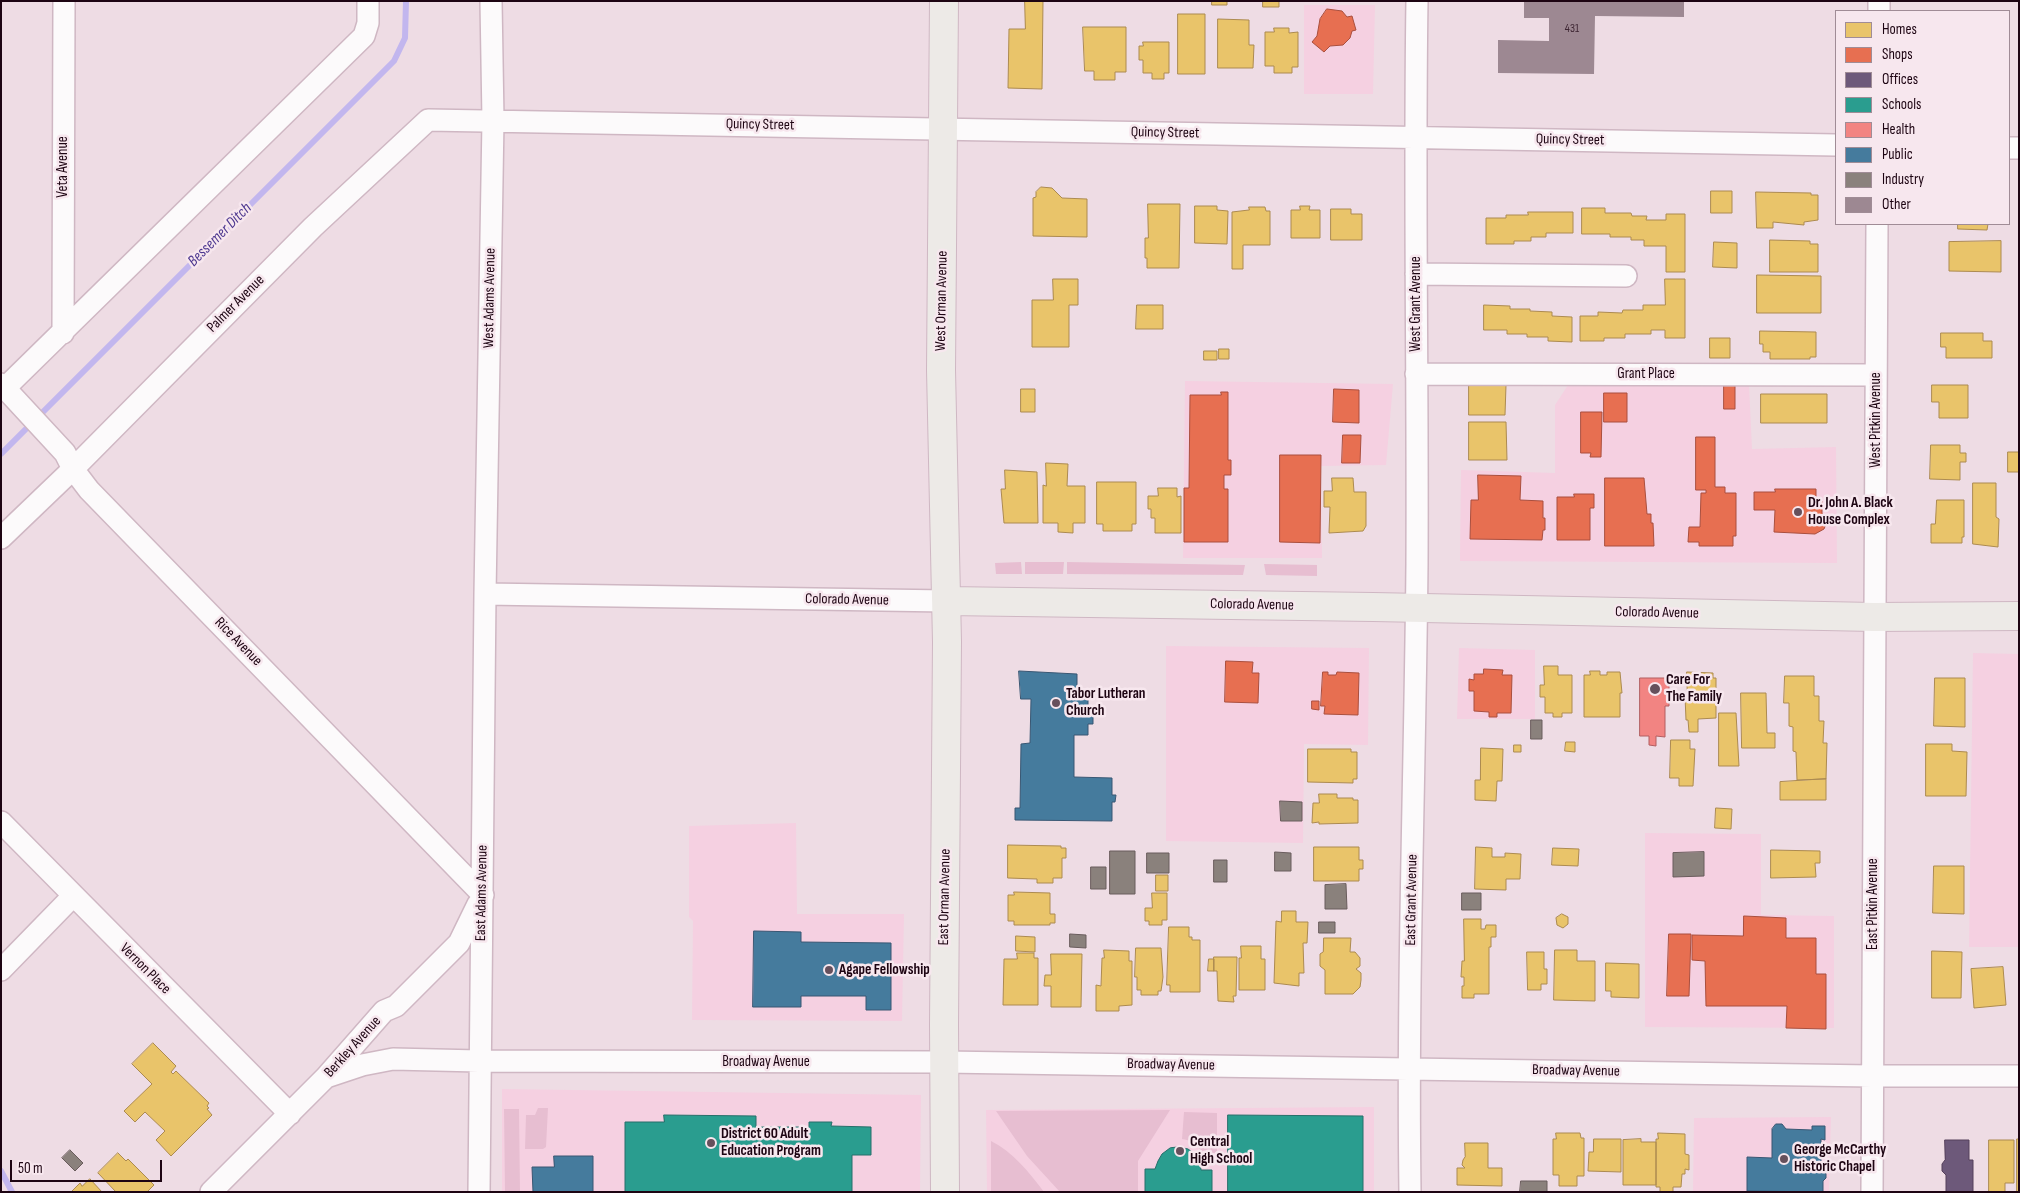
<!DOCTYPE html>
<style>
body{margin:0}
#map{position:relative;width:2020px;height:1193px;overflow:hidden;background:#eedce4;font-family:"Sofia Sans Condensed",sans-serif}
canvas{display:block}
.frame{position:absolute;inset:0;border:2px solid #1d0412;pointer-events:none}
.legend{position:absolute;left:1835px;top:10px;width:175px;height:215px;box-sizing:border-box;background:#f7e7ee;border:1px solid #a08c96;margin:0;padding:6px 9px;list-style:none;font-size:15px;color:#1d0412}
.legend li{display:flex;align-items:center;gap:10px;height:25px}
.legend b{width:25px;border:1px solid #a08c96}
.scale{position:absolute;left:10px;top:1160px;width:152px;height:22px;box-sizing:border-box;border:2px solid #1d0412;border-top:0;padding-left:6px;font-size:15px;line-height:18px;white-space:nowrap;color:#1d0412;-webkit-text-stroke:4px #f7e7ee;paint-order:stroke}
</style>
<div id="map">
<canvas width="2020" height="1193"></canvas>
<div class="frame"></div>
<ul class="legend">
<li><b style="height:14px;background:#e9c46a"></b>Homes</li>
<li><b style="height:14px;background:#e76f51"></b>Shops</li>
<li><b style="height:14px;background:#6d597a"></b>Offices</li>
<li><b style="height:14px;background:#2a9d8f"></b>Schools</li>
<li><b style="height:14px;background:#f28482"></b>Health</li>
<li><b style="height:14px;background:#457b9d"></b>Public</li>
<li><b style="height:14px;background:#8a817c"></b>Industry</li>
<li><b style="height:14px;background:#9d8892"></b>Other</li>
</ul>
<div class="scale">50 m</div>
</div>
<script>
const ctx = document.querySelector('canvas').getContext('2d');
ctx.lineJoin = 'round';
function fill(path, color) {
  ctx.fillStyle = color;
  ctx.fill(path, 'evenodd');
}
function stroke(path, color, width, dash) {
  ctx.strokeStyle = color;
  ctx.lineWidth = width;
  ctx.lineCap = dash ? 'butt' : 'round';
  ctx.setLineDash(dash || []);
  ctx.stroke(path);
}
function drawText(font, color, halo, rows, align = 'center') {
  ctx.font = font + ' "Sofia Sans Condensed",sans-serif';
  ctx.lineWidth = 5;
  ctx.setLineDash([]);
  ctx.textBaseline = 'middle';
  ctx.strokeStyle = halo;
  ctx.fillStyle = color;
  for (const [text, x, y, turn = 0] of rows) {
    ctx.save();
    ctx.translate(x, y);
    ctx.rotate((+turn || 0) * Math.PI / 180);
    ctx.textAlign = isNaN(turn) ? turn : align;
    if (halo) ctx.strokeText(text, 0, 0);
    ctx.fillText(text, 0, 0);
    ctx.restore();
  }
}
fill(new Path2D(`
 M1304,5H1375L1373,94H1304Z
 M1185,381L1393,384L1386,465L1321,466L1322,558H1183Z
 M1570,382L1749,385L1752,449L1836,447L1837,563L1460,561L1461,470L1555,473V405Z
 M1166,646L1369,648L1368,745L1304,744L1303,843L1166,841Z
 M1459,648L1535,650V719H1457Z
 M1973,653L2019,654V947H1969Z
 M796,823L797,914H904L902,1021L692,1020L693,921L689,917V826Z
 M1645,833L1761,834V915L1834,916V1028L1645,1027Z
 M502,1089L921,1095L920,1192H502Z
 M1374,1107V1192H987L986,1110Z
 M1831,1117L1829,1192H1693L1694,1118Z`), '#f5d0e1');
fill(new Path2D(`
 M1021,562L1022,574H996L995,563Z
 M1025,562H1064L1063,574H1025Z
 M1067,562L1245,565L1243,575L1067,574Z
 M1264,564L1317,565V576L1266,575Z
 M538,1108H548L546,1147L543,1149H525L526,1115H535Z
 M504,1109H519L520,1192H505Z
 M1170,1110L1138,1161V1192H1060L1027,1156L996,1111Z
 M1184,1112L1217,1113V1151L1210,1157C1198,1152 1199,1141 1182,1139Z
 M991,1141C1013,1152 1029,1172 1044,1192H991Z`), '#e7bed1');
const homes = new Path2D(`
 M1025,1H1043L1042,89L1008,88L1009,29H1025Z
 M1212,1H1227V5H1212Z
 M1263,1H1279V7H1263Z
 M1178,14H1205V74H1178Z
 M1218,19L1249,20V45H1254L1253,68H1218Z
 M1083,27H1126V72H1115V80H1094V71H1085Z
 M1274,28H1289V33L1298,32V67H1292V73H1274V66H1265V32H1274Z
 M1143,42H1169V73H1164V79H1152V73H1143V60H1139V46H1143Z
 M1041,187L1052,188L1062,198L1087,199V237L1033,236V198L1036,197V192Z
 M1711,191H1732V213H1711Z
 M1756,192L1811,193V195H1818V220L1804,222V225L1773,222V228H1757Z
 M1148,204H1180L1179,268H1147V258H1145V238H1148Z
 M1195,206H1217V210L1228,211L1227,244L1195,243Z
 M1300,206H1310L1309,210H1320V238H1291V210H1300Z
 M1249,207H1265L1266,211H1270V245H1243V269H1232V212L1249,210Z
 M1582,208H1605V213H1631L1632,216H1647L1646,220H1666V214H1685V272H1666V246H1644V240H1631V237H1610V234H1582Z
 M1331,209H1351V214H1362V240H1331Z
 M1528,212H1573V233H1546V237H1531V241H1514V244H1486V218H1506V215H1528Z
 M1958,224H1988L1987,230L1958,229Z
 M1770,240L1810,241V244H1818V272H1770Z
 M2001,241V272L1949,271V242Z
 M1714,242L1737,243V268L1713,267Z
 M1757,275L1821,276V313H1757Z
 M1053,279H1078V305H1069V347H1032V300H1053Z
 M1665,279H1685V338H1665V330H1651V334H1625V338H1604V341H1580V316H1598V312L1622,313L1623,310H1643V305H1665Z
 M1137,305H1163V329H1136Z
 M1484,305L1510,306V309H1530V311L1552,312V316L1572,317V342L1548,341V337H1527V334H1507V330H1484Z
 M1760,331L1816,332V357H1810V359H1770V352H1763V344H1760Z
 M1941,333H1983V341H1992V358H1946V347H1941Z
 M1710,338H1730V358H1710Z
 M1219,349H1229V359H1219Z
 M1204,351H1217V360H1204Z
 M1469,385H1506L1505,415H1469Z
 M1932,385H1968V418H1939V402H1932Z
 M1021,389H1035V412H1021Z
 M1761,394H1827V423H1761Z
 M1469,422H1506L1507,460H1469Z
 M1931,445H1960V453H1966V462H1960V480L1930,479Z
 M2008,452H2019V472H2008Z
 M1046,463L1068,464L1067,486H1085V523H1073V533L1058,532V523H1043V485L1046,486Z
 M1005,470L1037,472L1038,523H1004L1001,489H1005Z
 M1332,478H1353L1354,492H1366V526L1363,531L1329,533L1330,507H1324V491H1332Z
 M1097,482H1136V524H1132V531H1103V524H1097Z
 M1973,483H1996V517L1999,519L1998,547L1973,544Z
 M1158,488H1177V497L1181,496V533H1155V518H1151V509H1148V496H1158Z
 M1937,500H1964V537H1962V543H1931V524H1935Z
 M1544,666H1558V675H1572V713H1562V717H1553V713H1545V697H1540V685H1544Z
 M1590,671H1600V675H1607V672H1620L1622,693H1620V717H1584V675H1590Z
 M1687,672L1713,673V678H1716V718L1698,719V732H1689L1688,720H1686L1685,696H1687Z
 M1785,676H1814V696H1819V721H1824L1823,743H1827L1826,779L1797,780L1796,752L1793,751V727L1789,726V703H1784Z
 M1935,678H1965V727L1934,726Z
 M1741,693H1766L1767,733H1775V748H1742Z
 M1719,713H1736L1739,766H1719Z
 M1671,740H1690V749H1695L1693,786H1679V778H1670Z
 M1566,742H1575V752L1565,751Z
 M1926,744H1952V751L1967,752L1966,796H1926Z
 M1514,745H1521V752H1514Z
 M1481,748L1503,749L1502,781H1497L1496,801L1475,800V780H1480Z
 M1308,749H1351V752H1357V779H1353V783L1308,782Z
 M1826,779V800H1780V782Z
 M1319,794H1337V798H1353V800H1358V823L1319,824V822L1312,823L1313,803H1319Z
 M1716,808L1732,809L1731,829L1715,828Z
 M1008,845L1061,846V848H1066V858H1062V878H1053V883H1037V879L1008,878Z
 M1314,847H1359V860H1363V869H1359V881H1314Z
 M1476,847L1492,848V857H1505V853L1521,854L1520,879H1506V890L1475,889Z
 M1553,848L1579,849L1578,866L1552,865Z
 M1771,850L1820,851V863H1815L1816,877L1771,878Z
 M1934,866H1964V914L1933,913Z
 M1156,875H1168V891H1156Z
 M1014,892L1050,893V914H1055V923H1050V925H1014V921H1008V895H1014Z
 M1152,893H1167V920H1162V925H1149V921H1145V908H1152Z
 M1282,911H1296V922H1308L1307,943H1303L1304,973H1299V986L1274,983L1276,921L1281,922Z
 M1562,914L1568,917V924L1563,928L1557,925L1556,918Z
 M1464,919H1481V929H1485L1486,925H1496V937H1491V947H1489V994H1474V998H1462V986H1464V977H1461L1462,961H1464Z
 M1169,927H1189V937H1192V940H1200V992H1170V985H1167Z
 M1016,936L1035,937V952L1016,951Z
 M1324,938H1351L1350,952H1355L1360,958V966L1356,969L1361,973V980L1360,987L1353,994H1325V970L1320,966V954L1323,952Z
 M1241,946H1261V959H1265V990H1239V958H1241Z
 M1136,948H1161L1163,977L1161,991H1158V995H1141V990H1137V977H1135Z
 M1104,950L1129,951V961H1132V1005L1119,1006V1011H1096V985L1101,986L1102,958H1104Z
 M1555,950H1577V961H1595V1001L1554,1000Z
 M1932,951L1962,952L1961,998H1932Z
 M1527,952H1544V969H1547V984H1541V990H1528Z
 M1017,953H1034V958H1038V1005H1003L1004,959H1017Z
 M1051,954H1082L1081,1007H1051V986H1044L1045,975H1051Z
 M1214,957H1237L1236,996H1233L1234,1002L1218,1001L1217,971H1214Z
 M1209,959H1214V971H1208Z
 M1606,963L1639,964V998L1611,997V991H1606Z
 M2003,967L2006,1005L1974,1008L1971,969Z
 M153,1043L176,1066L171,1072L173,1074L176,1071L209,1103L207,1106L209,1108L207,1109L212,1115L171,1156L156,1140L165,1131L145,1112L135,1122L124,1111L152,1084L132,1064Z
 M1556,1133H1580L1581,1138H1584V1176H1577V1186H1559V1175H1553V1139H1556Z
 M1658,1133L1685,1134V1154L1689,1155V1170L1685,1169V1174H1682L1681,1187H1673V1192H1660V1187H1656V1139H1658Z
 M1594,1139H1621V1172L1588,1171L1589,1152H1593Z
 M1641,1139V1142H1656V1185H1623V1140Z
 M2017,1139H2019V1192H2017Z
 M1989,1140H2014V1183H2005V1192H1989Z
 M1465,1143H1488V1168H1502V1186L1457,1185V1168H1465L1462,1165L1463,1160L1465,1157Z
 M118,1153L126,1161L128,1159L154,1185L147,1192H116L98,1173Z
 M90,1179L102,1192H71L80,1183L82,1186Z`);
fill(homes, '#e9c46a');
stroke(homes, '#ac8a50', 1);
const shops = new Path2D(`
 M1327,9L1342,11L1347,17L1352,16L1356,30L1352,31L1350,38L1343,45L1330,46L1324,52L1312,42L1317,36L1320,19Z
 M1724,384H1735V409H1724Z
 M1334,389L1359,390V423L1333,422Z
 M1221,392H1228V460H1231V475H1224V489H1228V542H1184V488H1189L1190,395H1221Z
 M1604,393H1627V422H1604Z
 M1581,412H1602L1601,457H1590L1591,453H1581Z
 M1343,435H1361L1360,463H1342Z
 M1696,437H1715V487H1725V493H1736V536H1733V546H1699V542H1688L1689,527H1700L1701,493H1706V490H1696Z
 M1280,455H1321L1320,543L1280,542Z
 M1478,475L1521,476L1520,500L1543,501V518H1545V530H1543L1542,540L1470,539L1471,500H1478Z
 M1605,478H1644L1647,514H1651V523H1653L1654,546H1605Z
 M1775,489H1816V501H1822V513L1826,519V524L1824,529L1815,534L1774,532L1775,510H1754V492H1775Z
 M1574,494H1594V508H1590V540H1557V497H1574Z
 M1226,661L1253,662L1252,673H1259L1258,703L1225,702Z
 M1484,669L1503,670L1502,675H1512L1511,713H1497V717H1489V712L1474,711V691H1469V679L1474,680V674H1483Z
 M1323,672H1328V675H1336L1337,672L1359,673L1358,715L1324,714L1325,706H1321Z
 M1312,701H1319V710L1312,709Z
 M1744,916L1786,918V938H1816V974H1826V1029L1786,1028L1787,1006H1706L1705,961L1692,960V935L1743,936Z
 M1669,934H1691L1689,996H1667Z`);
fill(shops, '#e76f51');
stroke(shops, '#aa4f3e', 1);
const offices = new Path2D(`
 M1945,1140H1969V1160H1973V1192H1946V1175L1942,1171V1164L1945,1160Z`);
fill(offices, '#6d597a');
stroke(offices, '#55405b', 1);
const schools = new Path2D(`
 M664,1115L756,1116V1127H809V1122H832L831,1126L871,1127V1155H852V1192H625V1122H664Z
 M1228,1115L1363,1116V1192H1228Z
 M1179,1147L1188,1149L1195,1154L1200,1162L1201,1170H1212V1192H1145V1169H1155L1158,1161L1162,1154L1170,1148Z`);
fill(schools, '#2a9d8f');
stroke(schools, '#266f6a', 1);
const health = new Path2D(`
 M1640,678H1669V706H1665V737L1656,736V746L1649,745V736H1640Z`);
fill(health, '#f28482');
stroke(health, '#b25e60', 1);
const public = new Path2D(`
 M1019,671L1077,674V699H1088V708H1093V724H1088V735H1074V777L1112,778V795H1116L1115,802H1112V821L1015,820V808H1020L1021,744L1030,743L1031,699H1021Z
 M754,931L801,932V942L891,943V1010H866V996H801V1007H753Z
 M1776,1124H1782L1786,1129L1812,1130V1126H1825V1140L1821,1139V1161L1815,1163L1823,1168L1826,1174V1178L1823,1181V1192L1747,1191V1157L1772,1158V1129Z
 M554,1156H593V1192H533L532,1167H554Z`);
fill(public, '#457b9d');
stroke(public, '#395773', 1);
const industry = new Path2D(`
 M1531,720H1542V739H1531Z
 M1280,801L1302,802V821H1281Z
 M1110,851H1135V894H1110Z
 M1275,852L1291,853V871H1275Z
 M1704,852V876L1673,877V853Z
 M1147,853H1169V873H1147Z
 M1214,860H1227V882H1214Z
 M1091,867H1106V889H1091Z
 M1346,884L1347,909H1325V885Z
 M1462,893H1481V910H1462Z
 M1319,922H1335V933H1319Z
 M1070,934L1086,935V948L1070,947Z
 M70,1150L83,1163L75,1171L62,1158Z
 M1521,1181H1547V1192H1520Z`);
fill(industry, '#8a817c');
stroke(industry, '#695c5c', 1);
stroke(new Path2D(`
 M1,454L394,61L405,38L406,1
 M1,1171L12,1192`), '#c2b6ee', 6);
fill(new Path2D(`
 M1524,1H1684V17L1595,16L1594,74L1498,73V40L1549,41V18H1524Z`), '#9d8892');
const street = new Path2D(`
 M1879,11V1
 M2009,148H2019
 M1416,274L1626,276
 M63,333L64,1
 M1416,374L1876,375
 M1,384L65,453L73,469L89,490L483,895
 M5,388L364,36L368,23V1
 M1,538L73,469L313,227L428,120L1836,145
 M485,594L947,601
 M1,822L290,1114
 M1,970L73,896
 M326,1077L362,1065L393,1059L479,1061L944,1062L1872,1076H2019
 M211,1192L326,1077L384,1011L396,1006L459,943L478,904
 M479,1192L485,594L493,120L491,1
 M1410,1192C1407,982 1415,773 1417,564C1418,376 1414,189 1417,1
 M1872,1192L1877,224`);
const secondary = new Path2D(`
 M944,1L941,370L947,642L944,1024L945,1192
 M947,601L1373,607L1874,617L2019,616`);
stroke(street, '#cfb7c3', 24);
stroke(secondary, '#cfb7c3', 30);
stroke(street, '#fcfafb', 21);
stroke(secondary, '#edeae7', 28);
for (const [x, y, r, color] of [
 [1798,512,5,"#66505c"],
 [1655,689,6,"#66505c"],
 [1056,703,5,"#66505c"],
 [829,970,5,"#66505c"],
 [711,1143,5,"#66505c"],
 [1180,1151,5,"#66505c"],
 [1784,1159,5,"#66505c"]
]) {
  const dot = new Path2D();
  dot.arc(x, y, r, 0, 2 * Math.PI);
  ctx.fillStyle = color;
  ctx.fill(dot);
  stroke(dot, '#f7e7ee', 2);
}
drawText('12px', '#3d2532', null, [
 ["431",1572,29]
]);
drawText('15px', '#1d0412', '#f7e7ee', [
 ["Quincy Street",760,125,1],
 ["Quincy Street",1165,133,1],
 ["Quincy Street",1570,140,1],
 ["Veta Avenue",63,167,-90],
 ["West Adams Avenue",490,298,-89],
 ["West Orman Avenue",942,301,-89],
 ["Palmer Avenue",236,304,-45],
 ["West Grant Avenue",1416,304,-90],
 ["Grant Place",1646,374],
 ["West Pitkin Avenue",1876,420,-90],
 ["Colorado Avenue",847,600,1],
 ["Colorado Avenue",1252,605,1],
 ["Colorado Avenue",1657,613,1],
 ["Rice Avenue",238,642,46],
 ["East Adams Avenue",482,893,-89],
 ["East Orman Avenue",945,897,-89],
 ["East Grant Avenue",1412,900,-89],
 ["East Pitkin Avenue",1873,904,-90],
 ["Vernon Place",145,969,45],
 ["Berkley Avenue",353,1047,-48],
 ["Broadway Avenue",766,1062],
 ["Broadway Avenue",1171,1065,1],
 ["Broadway Avenue",1576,1071,1]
]);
drawText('bold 15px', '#1d0412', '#f7e7ee', [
 ["Dr. John A. Black",1808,503],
 ["House Complex",1808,520],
 ["Care For",1666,680],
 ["The Family",1666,697],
 ["Tabor Lutheran",1066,694],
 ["Church",1066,711],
 ["Agape Fellowship",839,970],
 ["District 60 Adult",721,1134],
 ["Education Program",721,1151],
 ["Central",1190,1142],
 ["High School",1190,1159],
 ["George McCarthy",1794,1150],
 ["Historic Chapel",1794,1167]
], 'left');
drawText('italic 16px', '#4c378f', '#f7e7ee', [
 ["Bessemer Ditch",220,235,-45]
]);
</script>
